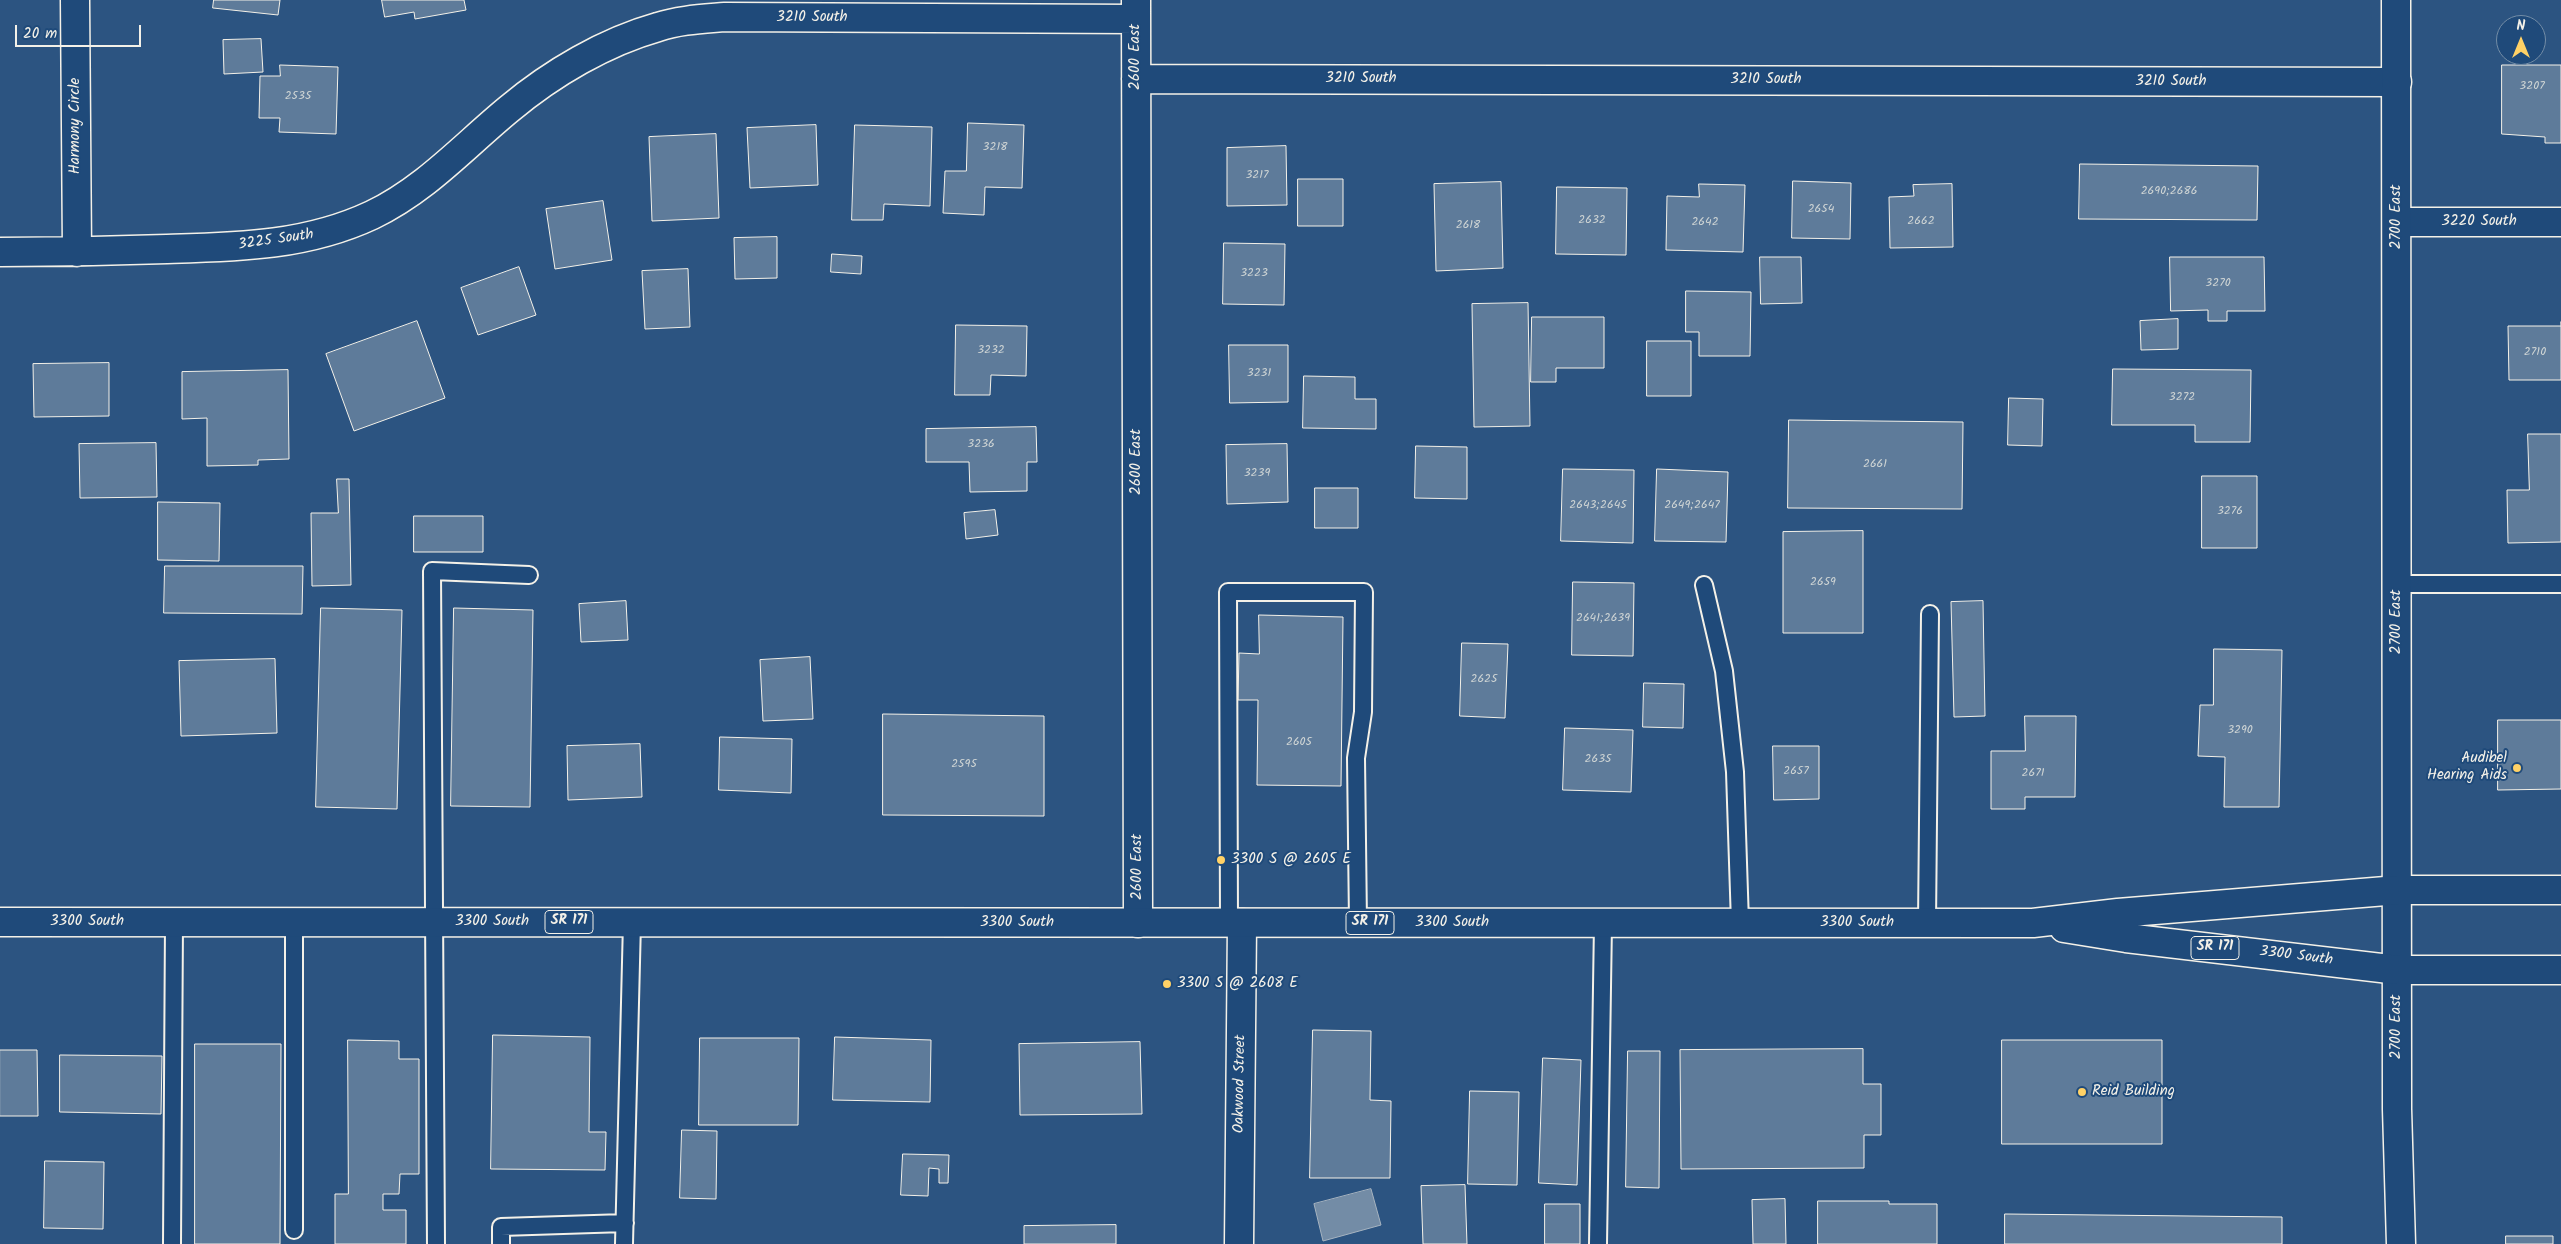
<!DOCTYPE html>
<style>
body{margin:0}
#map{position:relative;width:2561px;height:1244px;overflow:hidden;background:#2c5481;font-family:Kalam,sans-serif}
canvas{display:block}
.north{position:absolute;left:2496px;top:15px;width:50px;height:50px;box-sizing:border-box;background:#1f4a7a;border:1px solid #748da6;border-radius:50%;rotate:0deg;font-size:14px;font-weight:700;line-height:20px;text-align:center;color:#f4f1e8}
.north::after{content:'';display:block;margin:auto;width:18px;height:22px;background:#ffd166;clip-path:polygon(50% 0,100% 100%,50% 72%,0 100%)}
.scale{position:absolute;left:15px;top:25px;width:126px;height:22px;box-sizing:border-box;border:2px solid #f4f1e8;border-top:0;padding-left:6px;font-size:15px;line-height:18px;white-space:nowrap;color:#f4f1e8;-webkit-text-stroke:4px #1f4a7a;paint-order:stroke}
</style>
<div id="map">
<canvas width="2561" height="1244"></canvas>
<div class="north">N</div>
<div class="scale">20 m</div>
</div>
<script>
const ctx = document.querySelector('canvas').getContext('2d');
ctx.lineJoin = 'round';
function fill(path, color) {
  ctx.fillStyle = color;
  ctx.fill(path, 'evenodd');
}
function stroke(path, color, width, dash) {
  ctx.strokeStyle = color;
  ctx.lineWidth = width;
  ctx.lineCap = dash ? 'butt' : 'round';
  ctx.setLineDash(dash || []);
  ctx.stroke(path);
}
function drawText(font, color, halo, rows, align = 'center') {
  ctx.font = font + ' Kalam,sans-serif';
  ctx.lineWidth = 4;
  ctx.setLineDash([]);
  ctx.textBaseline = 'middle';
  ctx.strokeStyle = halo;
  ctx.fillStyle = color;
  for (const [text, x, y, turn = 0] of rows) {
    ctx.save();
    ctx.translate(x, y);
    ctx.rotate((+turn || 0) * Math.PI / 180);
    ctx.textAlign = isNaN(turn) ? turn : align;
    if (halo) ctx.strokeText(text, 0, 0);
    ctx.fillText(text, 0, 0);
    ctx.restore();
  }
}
const water = new Path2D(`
 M1371,1189L1381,1225L1323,1241L1314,1204Z`);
fill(water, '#738ca6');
stroke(water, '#a7b4c0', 1);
const building = new Path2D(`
 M214,0H280L278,15L213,8Z
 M382,0H464L466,10L415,19L414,12L385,17Z
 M261,39L263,72L224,74L223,40Z
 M280,65L338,67L336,134L279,132L280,118H259L260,76H280Z
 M2502,65H2561V143H2545V137L2502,134Z
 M968,123L1024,125L1022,188L985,187L984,215L943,213L945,171H966Z
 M816,125L818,185L750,188L747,128Z
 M855,125L932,127L930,206L884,204L883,220H852Z
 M716,134L719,218L652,221L649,137Z
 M1286,146L1287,205L1227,206V148Z
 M2080,164L2258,166L2257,220L2079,219Z
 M1298,179H1343V226H1298Z
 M1793,181L1851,183L1850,239L1792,238Z
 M1501,182L1503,268L1436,271L1434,184Z
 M1699,184L1745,185L1743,252L1666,250L1667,196L1699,197Z
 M1952,184L1953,247L1890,248L1889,197L1914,196L1913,185Z
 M1557,187L1627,188L1626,255L1556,254Z
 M603,201L612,260L555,269L546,209Z
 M777,237V278L735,279L734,238Z
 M1224,243L1285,244L1284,305L1223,304Z
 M832,254L862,256L861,274L831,272Z
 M1760,257H1801L1802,303L1761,304Z
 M2170,257H2264L2265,311H2227V321H2208V310L2171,311Z
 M519,267L536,315L478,335L461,288Z
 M688,269L690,327L645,329L642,271Z
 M1686,291L1751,292L1750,356H1699V332H1686Z
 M1528,303L1530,426L1474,427L1472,304Z
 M1532,317H1604V368H1556V382H1531Z
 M2178,319V349L2141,350L2140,321Z
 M417,321L445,398L354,431L326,354Z
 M2561,322V380H2509L2508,326H2561Z
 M956,325L1027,326L1026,376L991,375L990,395H955Z
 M1647,341H1691V396H1647Z
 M1229,345H1288V402L1230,403Z
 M109,363V416L34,417L33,364Z
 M2113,369L2251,370L2250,442H2195V425H2112Z
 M288,370L289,459L258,460V465L207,466V418L182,419V372Z
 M1304,376L1355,377V399H1376V429L1303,428Z
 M2009,398L2043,399L2042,446L2008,445Z
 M1789,420L1963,422L1962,509L1788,508Z
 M1036,427L1037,462H1027V491L970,492L969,462H926V429Z
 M2528,434H2561V542L2508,543L2507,490H2529Z
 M156,443L157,497L80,498L79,444Z
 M1287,444L1288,502L1227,504L1226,445Z
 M1416,446L1467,447V499L1415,498Z
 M1563,469L1634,470L1633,543L1561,541Z
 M1657,469L1728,472L1726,542L1655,541Z
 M2202,476H2257V548H2202Z
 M337,479H349L351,585L312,586L311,513H338Z
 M1315,488H1358V528H1315Z
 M158,502L220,503L219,561L158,560Z
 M995,510L998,535L966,539L964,513Z
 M414,516H483V552H414Z
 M1863,531V633H1783V532Z
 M165,566H303L302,614L164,613Z
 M1573,582L1634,583L1633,656L1572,655Z
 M626,601L628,640L581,642L579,604Z
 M1983,601L1985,716L1954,717L1951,602Z
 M321,608L402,610L397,809L316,807Z
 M454,608L533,610L530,807L451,806Z
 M1259,615L1343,617L1341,786L1257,785L1258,700H1238L1239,653L1259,654Z
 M1462,643L1508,644L1505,718L1460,716Z
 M2214,649L2282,650L2279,807H2224L2225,757L2198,756L2200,705H2213Z
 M810,657L813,719L763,721L760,660Z
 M275,659L277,733L181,736L179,661Z
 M1644,683L1684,684L1683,728L1643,727Z
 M883,714L1044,716V816L883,815Z
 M2025,716H2076L2075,797H2025V809H1991V751H2025Z
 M2498,720H2561V789L2498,790Z
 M1565,728L1633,730L1631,792L1563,790Z
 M720,737L792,739L791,793L719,790Z
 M640,744L642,797L568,800L567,746Z
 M1773,746H1819V799L1774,800Z
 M1313,1030L1371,1031L1370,1100L1391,1101L1390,1178H1310Z
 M493,1035L590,1037L589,1132H606L605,1170L491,1169Z
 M835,1037L931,1040L930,1102L833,1100Z
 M700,1038H799L798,1125H699Z
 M348,1040L399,1041V1059H419V1174H400L399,1194H383V1210H406V1244H335V1194H348Z
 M2002,1040H2162V1144H2002Z
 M1140,1042L1142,1114L1020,1115L1019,1044Z
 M195,1044H281L280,1244H195Z
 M1863,1049V1084H1881V1135H1864V1168L1681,1169L1680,1050Z
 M0,1050H37L38,1116H0Z
 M1628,1051H1660L1659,1188L1626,1187Z
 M60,1055L162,1056L161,1114L60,1112Z
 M1543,1058L1581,1060L1577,1185L1539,1183Z
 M1470,1091L1519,1092L1517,1185L1468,1184Z
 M682,1130L717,1131L716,1199L680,1198Z
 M903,1154L949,1155L948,1183H939V1169L929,1168L928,1196L901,1195Z
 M45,1161L104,1162L103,1229L44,1228Z
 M1465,1185L1467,1244H1423L1421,1186Z
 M1785,1199L1786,1244H1753L1752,1200Z
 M1818,1201H1889V1204H1937V1244H1818Z
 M1545,1204H1580V1244H1545Z
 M2005,1214L2282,1217V1244H2005Z
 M1116,1225V1244H1024V1226Z
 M2506,1236H2553V1244H2506Z`);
fill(building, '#5e7b9a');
stroke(building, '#f4f1e8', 1);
const lane = new Path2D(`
 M2397,584H2561
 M1704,585L1724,671L1735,772L1740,923
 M294,922V1230
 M1229,923L1228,592H1364L1363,712L1356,758L1358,923
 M1927,923L1930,614
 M172,1244L174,922
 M436,1244L432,571L529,575
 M501,1244V1227L625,1223
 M624,1244L632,922
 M1598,1244L1603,923`);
const street = new Path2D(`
 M75,0L77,252
 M1136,0L1138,923
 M1136,79L2397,82
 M2397,222H2561
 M0,252C56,252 111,251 167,249C238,247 306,246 372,215C426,189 464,146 509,109C552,73 605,42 658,27C679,20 702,19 725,17L1136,19
 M1239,1244L1242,923`);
const secondary = new Path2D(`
 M2396,0L2397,1109L2401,1244`);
const primary = new Path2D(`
 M0,922L2033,923L2118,913L2398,890H2561
 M2064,928L2126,938L2398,970H2561`);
stroke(lane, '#f4f1e8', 20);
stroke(street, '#f4f1e8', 31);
stroke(secondary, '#f4f1e8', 31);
stroke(primary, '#f4f1e8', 31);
stroke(lane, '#1f4a7a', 16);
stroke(street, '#1f4a7a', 28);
stroke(secondary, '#1f4a7a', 28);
stroke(primary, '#1f4a7a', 28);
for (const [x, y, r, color] of [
 [2517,768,5,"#ffd166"],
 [1221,860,5,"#ffd166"],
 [1167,984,5,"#ffd166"],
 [2082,1092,5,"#ffd166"]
]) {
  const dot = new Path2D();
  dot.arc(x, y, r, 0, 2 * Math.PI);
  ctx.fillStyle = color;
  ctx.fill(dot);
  stroke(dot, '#1f4a7a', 2);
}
drawText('12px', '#ced4d4', null, [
 ["3207",2532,87],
 ["2535",298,97],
 ["3218",995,148],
 ["3217",1257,176],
 ["2690;2686",2169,192],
 ["2654",1821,210],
 ["2632",1592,221],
 ["2662",1921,222],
 ["2642",1705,223],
 ["2618",1468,226],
 ["3223",1254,274],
 ["3270",2218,284],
 ["3232",991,351],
 ["2710",2535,353],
 ["3231",1259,374],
 ["3272",2182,398],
 ["3236",981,445],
 ["2661",1875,465],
 ["3239",1257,474],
 ["2643;2645",1598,506],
 ["2649;2647",1692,506],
 ["3276",2230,512],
 ["2659",1823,583],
 ["2641;2639",1603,619],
 ["2625",1484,680],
 ["3290",2240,731],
 ["2605",1299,743],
 ["2635",1598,760],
 ["2595",964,765],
 ["2657",1796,772],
 ["2671",2033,774]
]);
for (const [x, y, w] of [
 [569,922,48],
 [1370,923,48],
 [2215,948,48]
]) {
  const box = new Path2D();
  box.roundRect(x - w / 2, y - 11.5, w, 23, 4);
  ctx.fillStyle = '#1f4a7a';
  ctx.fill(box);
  stroke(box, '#f4f1e8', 1);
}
drawText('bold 14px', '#f4f1e8', null, [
 ["SR 171",569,922],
 ["SR 171",1370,923],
 ["SR 171",2215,948]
]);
drawText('15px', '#f4f1e8', '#1f4a7a', [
 ["3210 South",812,18],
 ["2600 East",1136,57,-90],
 ["3210 South",1361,79],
 ["3210 South",1766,80],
 ["3210 South",2171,82],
 ["Harmony Circle",76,126,-90],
 ["2700 East",2397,217,-90],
 ["3220 South",2479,222],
 ["3225 South",276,241,-8],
 ["2600 East",1137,462,-90],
 ["2700 East",2397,622,-90],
 ["2600 East",1138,867,-90],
 ["3300 South",87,922],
 ["3300 South",492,922],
 ["3300 South",1017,923],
 ["3300 South",1452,923],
 ["3300 South",1857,923],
 ["3300 South",2296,957,7],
 ["2700 East",2397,1027,-90],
 ["Oakwood Street",1241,1084,-89]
]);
drawText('15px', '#f4f1e8', '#1f4a7a', [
 ["Audibel",2507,759,"right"],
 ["Hearing Aids",2507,776,"right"],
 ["3300 S @ 2605 E",1231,860],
 ["3300 S @ 2608 E",1177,984],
 ["Reid Building",2092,1092]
], 'left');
</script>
